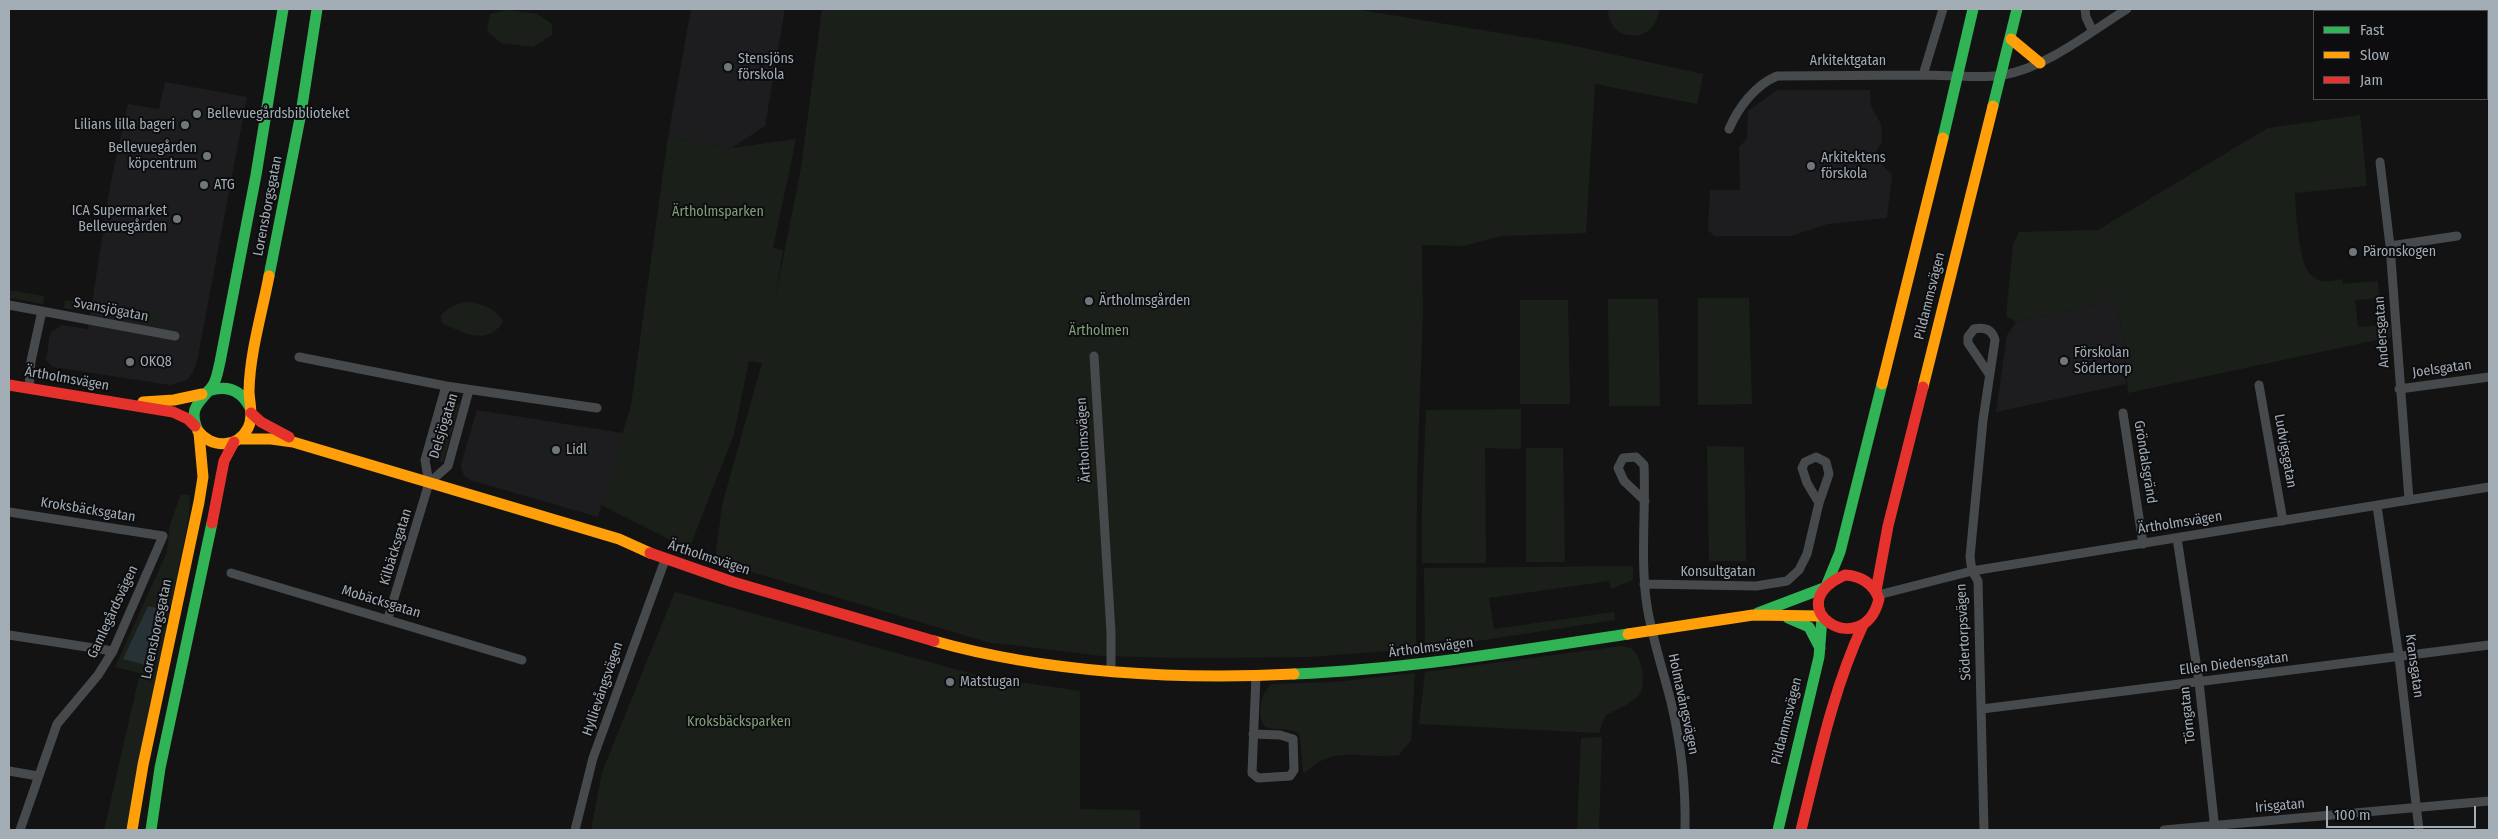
<!DOCTYPE html>
<meta charset="utf-8">
<style>
body{margin:0}
#map{position:relative;width:2498px;height:839px;overflow:hidden;background:#131313;font-family:"Fira Sans Condensed",sans-serif}
canvas{display:block}
.frame{position:absolute;inset:0;border:10px solid #a2adb5;pointer-events:none}
.legend{position:absolute;left:2313px;top:10px;width:175px;height:90px;box-sizing:border-box;background:#0d0d0f;border:1px solid #494d51;margin:0;padding:6px 9px;list-style:none;font-size:15px;color:#a2adb5}
.legend li{display:flex;align-items:center;gap:10px;height:25px}
.legend b{width:25px;border:1px solid #494d51}
.scale{position:absolute;left:2326px;top:806px;width:150px;height:22px;box-sizing:border-box;border:2px solid #a2adb5;border-top:0;padding-left:6px;font-size:15px;line-height:18px;white-space:nowrap;color:#a2adb5;-webkit-text-stroke:4px #0d0d0f;paint-order:stroke}
</style>
<div id="map">
<canvas width="2498" height="839"></canvas>
<div class="frame"></div>
<ul class="legend">
<li><b style="height:6px;background:#30b455"></b>Fast</li>
<li><b style="height:6px;background:#ff9f0a"></b>Slow</li>
<li><b style="height:6px;background:#e5322d"></b>Jam</li>
</ul>
<div class="scale">100 m</div>
</div>
<script>
const ctx = document.querySelector('canvas').getContext('2d');
ctx.lineJoin = 'round';
function fill(path, color) {
  ctx.fillStyle = color;
  ctx.fill(path, 'evenodd');
}
function stroke(path, color, width, dash) {
  ctx.strokeStyle = color;
  ctx.lineWidth = width;
  ctx.lineCap = dash ? 'butt' : 'round';
  ctx.setLineDash(dash || []);
  ctx.stroke(path);
}
function drawText(font, color, halo, rows, align = 'center') {
  ctx.font = font + ' "Fira Sans Condensed",sans-serif';
  ctx.lineWidth = 4;
  ctx.setLineDash([]);
  ctx.textBaseline = 'middle';
  ctx.strokeStyle = halo;
  ctx.fillStyle = color;
  for (const [text, x, y, turn = 0] of rows) {
    ctx.save();
    ctx.translate(x, y);
    ctx.rotate((+turn || 0) * Math.PI / 180);
    ctx.textAlign = isNaN(turn) ? turn : align;
    if (halo) ctx.strokeText(text, 0, 0);
    ctx.fillText(text, 0, 0);
    ctx.restore();
  }
}
fill(new Path2D(`
 M691,9H785L765,126L732,148L668,137Z
 M165,82L247,97L197,361L193,372L187,380L170,385L53,367L46,360L50,333L62,325L88,329L110,186L128,104L159,109Z
 M1777,90H1870L1871,106L1881,124L1882,141L1874,156L1892,175L1887,218L1828,224L1791,236H1714L1708,230L1710,190H1740L1739,147L1747,139L1748,111Z
 M2116,300L2124,339L2126,384L1996,412L2007,335L2016,322Z
 M477,410L623,433L598,517L470,480L464,476L461,467L462,461Z`), '#1d1d1f');
fill(new Path2D(`
 M822,9H1355L1566,44L1703,74L1697,104L1595,84L1586,233L1502,236L1464,246L1422,245L1423,314L1417,474L1416,649L1308,657L1183,658L1102,656L987,642L715,561L722,505L762,363L749,361L734,434L689,549L601,505L631,405L668,137L732,148L796,139L773,248L783,250L774,304L801,168Z
 M1608,9H1659C1657,45 1608,44 1608,9Z
 M508,10L537,14L552,24V35L533,47L501,43L487,31L490,14Z
 M2360,115L2367,186L2295,193C2296,211 2298,266 2312,276C2322,284 2331,281 2342,279L2343,284L2378,281L2379,298L2355,300L2358,327L2391,325V337L2128,393L2124,339L2116,300L2016,322L2006,316L2013,244L2019,232L2098,230L2268,128Z
 M9,290L44,296L43,304L9,298Z
 M1698,298H1749L1752,404L1698,405Z
 M1608,299H1658L1660,406H1609Z
 M65,300L100,306L98,313L64,308Z
 M1520,300H1568L1570,404H1520Z
 M465,302C481,303 494,307 503,321C489,347 463,333 442,323L441,315C448,308 455,304 465,302Z
 M110,308L163,316L161,324L110,315Z
 M451,403L460,404L443,462L434,460Z
 M1521,409V449L1485,448L1486,563H1422V506L1426,410Z
 M1707,446L1744,447L1746,561H1709Z
 M1526,448H1563L1565,562H1526Z
 M181,494L190,495L189,517L151,702L128,830H104L140,673L115,667L167,552L170,524Z
 M1633,566V580L1611,589L1609,581L1489,598L1494,629L1614,612L1615,620L1425,649L1424,568Z
 M675,592L984,677L1080,691V809L1140,810V830H591L602,772Z
 M1622,646C1626,647 1630,647 1633,650C1642,658 1647,686 1639,695C1631,704 1615,710 1605,716L1599,733L1419,724L1425,672Z
 M1415,673L1411,740L1399,755C1361,760 1336,743 1305,773L1303,772L1300,736L1297,732C1277,724 1257,739 1261,705C1262,696 1265,690 1272,684L1334,682Z
 M1602,737L1599,830H1577L1581,738Z`), '#1a2019');
fill(new Path2D(`
 M148,606L161,609L149,666L123,659Z`), '#263235');
stroke(new Path2D(`
 M2085,9L2086,17L2092,30
 M1923,75C1948,75 1980,79 2003,75C2046,68 2090,32 2127,9
 M1729,129C1738,108 1755,85 1777,76L1923,75L1943,9
 M2380,162L2390,246L2409,500
 M2390,246L2457,236
 M9,305L175,336
 M1094,356L1111,632V672
 M299,357L446,386L597,408
 M2259,385L2283,521
 M29,387L31,361L42,311
 M2399,389L2489,377
 M2123,413L2143,544
 M429,483L448,466L469,390
 M1645,501L1624,481L1618,468L1623,458L1636,457L1644,465C1646,511 1640,562 1647,606C1652,638 1663,670 1671,702C1681,744 1686,787 1685,830
 M2377,506L2399,657L2419,830
 M9,512L163,536L113,651L98,675L57,724L20,830
 M2177,538L2199,682L2215,830
 M231,573L522,660
 M1644,584L1756,586L1787,581L1799,570L1807,554L1819,503L1807,483L1802,468L1805,462L1816,457L1826,462L1829,474L1819,503
 M1878,595L1972,571L2489,487
 M388,618L429,483L425,460L446,386
 M9,635L113,651
 M1982,709L2489,645
 M1253,734L1280,735L1293,739L1294,770L1290,776L1258,778L1252,773L1256,676
 M9,771L38,776
 M575,830L593,758L665,560
 M1984,830L1978,581L1972,571L1970,557L1983,420L1995,340C1992,329 1984,327 1974,329L1968,337V343L1989,374
 M2164,830L2489,801`), '#474a4c', 9);
stroke(new Path2D(`
 M1993,106L2017,9
 M1943,138L1973,9
 M269,276L301,113L317,9
 M208,391C226,385 240,389 249,406
 M198,431C187,406 201,403 213,385C217,379 218,370 220,362L256,175L283,9
 M1827,584L1840,552L1882,384
 M1758,613L1824,588
 M1788,618L1809,627L1820,648
 M1294,674C1407,669 1517,651 1628,634
 M151,830L160,768L212,523
 M1778,830L1819,657L1822,618`), '#30b455', 11);
stroke(new Path2D(`
 M2011,39L2040,63
 M1882,384L1943,138
 M1923,387L1993,106
 M143,402L174,400L202,394
 M198,431C212,448 237,449 248,428C254,417 249,402 249,390C250,352 262,313 269,276
 M239,439H271L293,442L619,539L650,553
 M1628,634L1753,615L1821,616
 M934,641C1047,673 1178,680 1294,674
 M132,830L143,765L199,502L203,477L199,433`), '#ff9f0a', 11);
stroke(new Path2D(`
 M9,385L173,412L188,419L195,426
 M251,413L261,422L289,437
 M212,523L224,461L234,442
 M650,553L733,582L934,641
 M1845,575C1861,576 1873,583 1879,599C1863,664 1775,606 1845,575Z
 M1876,591L1888,526L1923,387
 M1801,830C1818,762 1833,689 1863,625`), '#e5322d', 11);
for (const [x, y, r, color] of [
 [728,67,5,"#70777c"],
 [197,114,5,"#70777c"],
 [185,125,5,"#70777c"],
 [207,156,5,"#70777c"],
 [1811,166,5,"#70777c"],
 [204,185,5,"#70777c"],
 [177,219,5,"#70777c"],
 [2353,252,5,"#70777c"],
 [1089,301,5,"#70777c"],
 [2064,361,5,"#70777c"],
 [130,362,5,"#70777c"],
 [556,450,5,"#70777c"],
 [950,682,5,"#70777c"]
]) {
  const dot = new Path2D();
  dot.arc(x, y, r, 0, 2 * Math.PI);
  ctx.fillStyle = color;
  ctx.fill(dot);
  stroke(dot, '#0d0d0f', 2);
}
drawText('14px', '#a2adb5', '#0d0d0f', [
 ["Stensjöns",738,59],
 ["förskola",738,75],
 ["Bellevuegårdsbiblioteket",207,114],
 ["Lilians lilla bageri",175,125,"right"],
 ["Bellevuegården",197,148,"right"],
 ["köpcentrum",197,164,"right"],
 ["Arkitektens",1821,158],
 ["förskola",1821,174],
 ["ATG",214,185],
 ["ICA Supermarket",167,211,"right"],
 ["Bellevuegården",167,227,"right"],
 ["Päronskogen",2363,252],
 ["Ärtholmsgården",1099,301],
 ["Förskolan",2074,353],
 ["Södertorp",2074,369],
 ["OKQ8",140,362],
 ["Lidl",566,450],
 ["Matstugan",960,682]
], 'left');
drawText('14px', '#a2adb5', '#0d0d0f', [
 ["Arkitektgatan",1848,61],
 ["Lorensborgsgatan",268,206,-79],
 ["Pildammsvägen",1930,296,-76],
 ["Svansjögatan",111,310,11],
 ["Andersgatan",2382,332,-94],
 ["Joelsgatan",2442,369,-8],
 ["Ärtholmsvägen",67,379,10],
 ["Delsjögatan",444,426,-73],
 ["Ärtholmsvägen",1084,440,-93],
 ["Ludvigsgatan",2285,451,80],
 ["Gröndalsgränd",2145,462,81],
 ["Kroksbäcksgatan",88,510,9],
 ["Ärtholmsvägen",2180,523,-9],
 ["Kilbäcksgatan",396,547,-73],
 ["Ärtholmsvägen",709,558,18],
 ["Konsultgatan",1718,572],
 ["Mobäcksgatan",381,602,17],
 ["Gamlegårdsvägen",113,612,-65],
 ["Lorensborgsgatan",157,629,-78],
 ["Södertorpsvägen",1964,632,-93],
 ["Ärtholmsvägen",1431,648,-7],
 ["Ellen Diedensgatan",2234,664,-7],
 ["Kransgatan",2414,666,82],
 ["Hyllievångsvägen",603,689,-71],
 ["Holmavångsvägen",1683,704,78],
 ["Törngatan",2188,715,-96],
 ["Pildammsvägen",1787,721,-76],
 ["Irisgatan",2280,806,-5]
]);
drawText('14px', '#80a178', '#0d0d0f', [
 ["Ärtholmsparken",718,212],
 ["Ärtholmen",1099,331],
 ["Kroksbäcksparken",739,722]
]);
</script>
